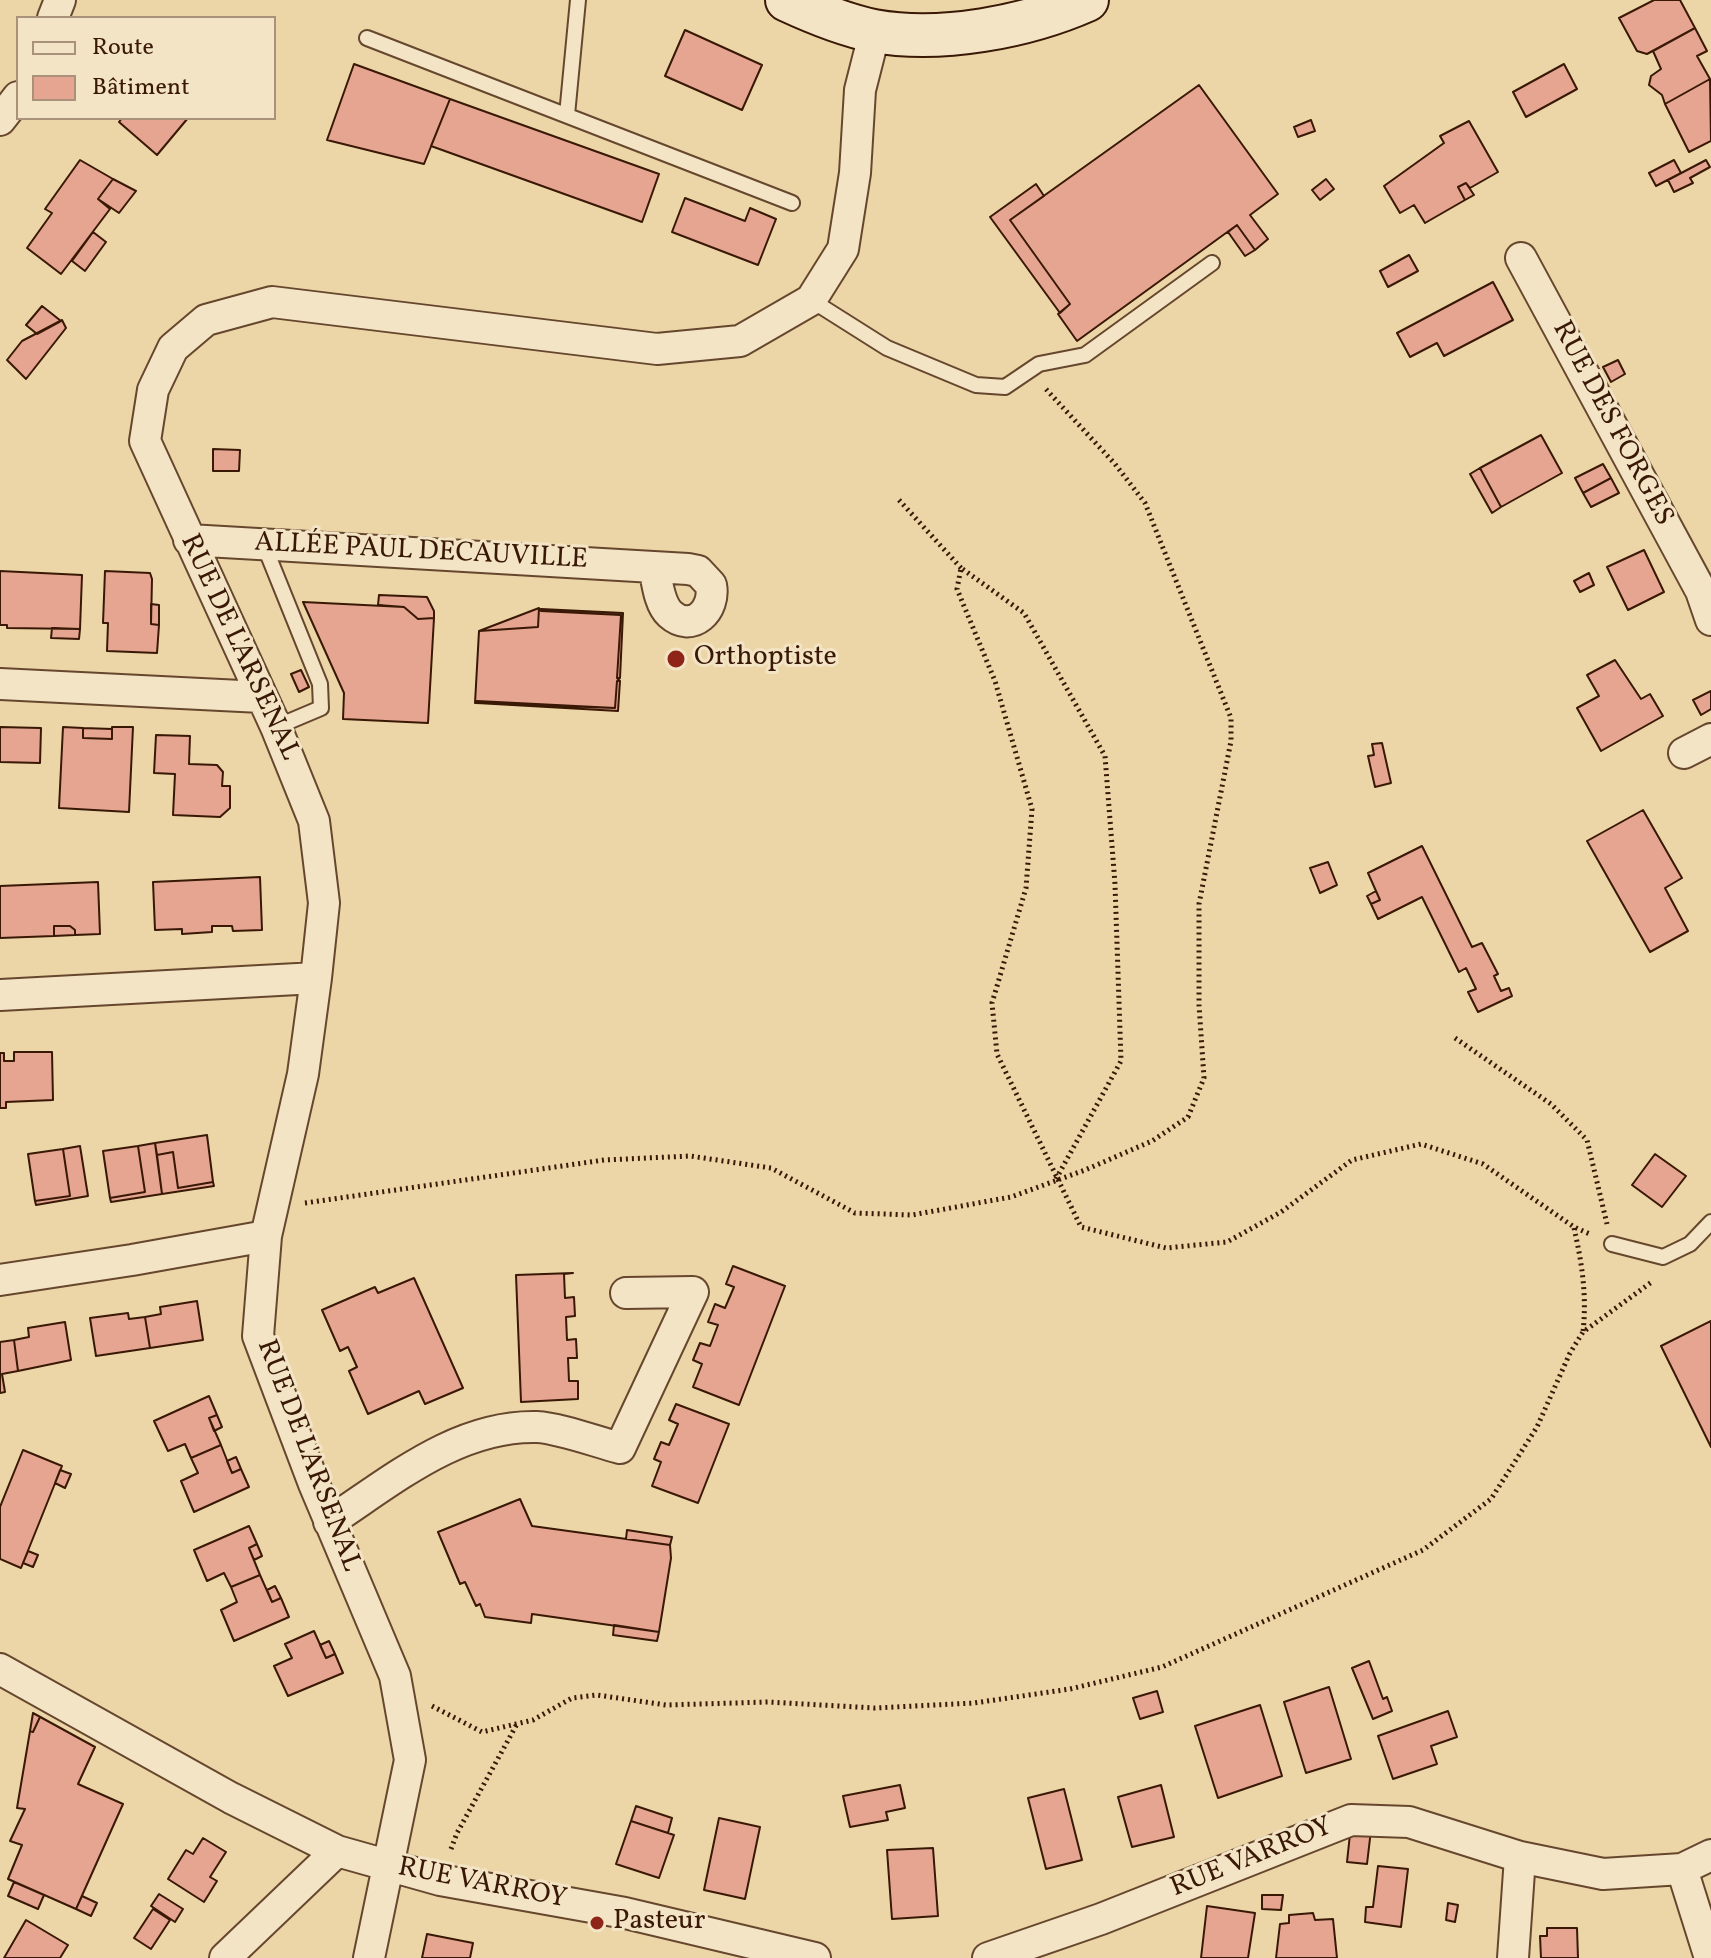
<!DOCTYPE html>
<meta charset="utf-8">
<style>
body{margin:0}
#map{position:relative;width:1711px;height:1958px;overflow:hidden;background:#ecd5a6;font-family:Vollkorn,serif}
canvas{display:block}
.legend{position:absolute;left:16px;top:16px;width:260px;height:104px;box-sizing:border-box;background:#f3e4c5;border:2px solid #a99279;margin:0;padding:10px 14px;list-style:none;font-size:24px;color:#391806}
.legend li{display:flex;align-items:center;gap:16px;height:40px}
.legend b{width:40px;border:2px solid #a99279}
</style>
<div id="map">
<canvas width="1711" height="1958"></canvas>
<ul class="legend">
<li><b style="height:10px;background:#f3e4c5"></b>Route</li>
<li><b style="height:22px;background:#e5a590"></b>Bâtiment</li>
</ul>
</div>
<script>
const ctx = document.querySelector('canvas').getContext('2d');
ctx.lineJoin = 'round';
function fill(path, color) {
  ctx.fillStyle = color;
  ctx.fill(path, 'evenodd');
}
function stroke(path, color, width, dash) {
  ctx.strokeStyle = color;
  ctx.lineWidth = width;
  ctx.lineCap = dash ? 'butt' : 'round';
  ctx.setLineDash(dash || []);
  ctx.stroke(path);
}
function drawText(font, color, halo, rows, align = 'center') {
  ctx.font = font + ' Vollkorn,serif';
  ctx.lineWidth = 6;
  ctx.setLineDash([]);
  ctx.textBaseline = 'middle';
  ctx.strokeStyle = halo;
  ctx.fillStyle = color;
  for (const [text, x, y, turn = 0] of rows) {
    ctx.save();
    ctx.translate(x, y);
    ctx.rotate((+turn || 0) * Math.PI / 180);
    ctx.textAlign = isNaN(turn) ? turn : align;
    if (halo) ctx.strokeText(text, 0, 0);
    ctx.fillText(text, 0, 0);
    ctx.restore();
  }
}
const building = new Path2D(`
 M1654,0H1680L1695,28L1647,54L1637,51L1619,18Z
 M1695,28L1707,51L1697,56L1710,79L1665,104L1662,95L1649,85L1651,76L1661,69L1653,51Z
 M685,30L762,65L742,110L665,76Z
 M354,64L450,99L424,164L327,140Z
 M1564,64L1577,89L1526,117L1513,92Z
 M1710,79L1711,141L1689,152L1665,104Z
 M1199,85L1278,194L1250,215L1268,239L1255,250L1237,225L1077,341L1058,314L1070,304L1010,220Z
 M450,99L659,174L642,222L431,146Z
 M122,118H188L157,155L119,122Z
 M1311,120L1315,131L1298,137L1294,127Z
 M1469,121L1498,172L1470,188L1466,183L1458,187L1465,200L1425,223L1414,205L1400,213L1384,186L1444,143L1440,136Z
 M80,160L113,179L98,199L110,209L61,274L27,248L52,213L45,209Z
 M1674,160L1681,173L1656,186L1649,173Z
 M1706,160L1710,167L1690,178L1693,183L1674,192L1668,180Z
 M113,179L136,191L119,213L98,199Z
 M1326,179L1334,189L1320,200L1312,190Z
 M1466,183L1474,195L1465,200L1458,187Z
 M1036,184L1044,196L1010,220L1070,304L1060,313L990,217Z
 M685,198L745,221L750,208L776,219L758,265L672,232Z
 M1237,225L1255,250L1245,256L1228,232Z
 M93,232L106,242L85,271L72,261Z
 M1409,255L1418,271L1388,287L1380,271Z
 M1493,282L1513,320L1444,356L1437,343L1410,357L1397,333Z
 M42,306L61,321L37,334L26,325Z
 M62,320L66,328L26,379L7,360L22,341Z
 M1618,360L1625,374L1611,382L1603,367Z
 M1541,435L1562,473L1501,507L1480,468Z
 M213,449L240,450L239,471H213Z
 M1603,464L1611,478L1583,493L1575,478Z
 M1480,468L1501,507L1492,513L1470,474Z
 M1611,478L1619,493L1591,507L1583,493Z
 M1644,550L1664,592L1628,610L1607,567Z
 M0,571L82,575L80,629L7,628V625H0Z
 M105,571L150,573L152,579L151,624L159,625L157,653L107,651L108,623H103Z
 M1589,573L1594,585L1580,592L1574,581Z
 M379,595L427,597L434,611V618L418,619L404,607L378,605Z
 M303,602L404,607L418,619L434,618L428,723L343,719L344,693Z
 M151,604L159,605V625L151,624Z
 M539,608L538,627L479,631Z
 M539,608L541,611L621,615L617,678L620,681H617L615,708L475,703L479,631L538,627Z
 M541,609L623,613L620,678H617L621,615L541,611Z
 M52,628L80,629L79,639L51,638Z
 M1615,660L1641,699L1650,694L1663,716L1601,751L1577,708L1599,696L1587,675Z
 M301,670L309,687L299,692L291,674Z
 M617,681H620L618,711L477,703V701L615,708Z
 M1711,691V709L1701,715L1693,700Z
 M0,727L41,728L40,763L0,762Z
 M63,727L83,728V738L112,739V727H133L129,812L59,808Z
 M83,728L112,729V739L83,738Z
 M156,735L190,736L189,764L217,765L223,772L222,786H230V808L220,817L173,815L175,774L154,773Z
 M1382,743L1391,783L1375,787L1368,756L1374,755L1372,744Z
 M1643,810L1682,878L1665,888L1688,931L1650,952L1587,841Z
 M1422,846L1472,947L1482,943L1498,974L1494,976L1501,991L1509,988L1512,996L1478,1012L1468,992L1476,989L1466,968L1459,972L1422,897L1378,919L1371,904L1380,900L1368,873Z
 M1328,862L1337,885L1320,893L1310,868Z
 M260,877L262,930L233,931L232,926H212V932L182,934V929L155,930L153,882Z
 M98,882L100,934L75,935V930L70,926H54V936L0,938V886Z
 M1376,891L1380,900L1371,904L1367,896Z
 M54,926H70L75,930V935L54,936Z
 M14,1052H52L53,1100L6,1102V1108H0V1053H4V1061H14Z
 M207,1135L213,1182L178,1188L173,1152L157,1155L155,1143Z
 M155,1143L162,1194L111,1202L110,1198L145,1192L138,1146Z
 M80,1146L88,1196L36,1205L35,1201L70,1196L63,1149Z
 M138,1146L145,1192L110,1198L103,1151Z
 M63,1149L70,1196L35,1201L28,1154Z
 M173,1152L178,1188L213,1182L214,1186L162,1194L157,1155Z
 M1655,1154L1686,1176L1662,1207L1632,1185Z
 M733,1266L785,1286L739,1405L693,1387L702,1364L693,1360L700,1343L710,1346L718,1325L708,1322L715,1304L725,1308L734,1287L726,1284Z
 M573,1273L564,1274L565,1298L574,1297L575,1316L566,1317L567,1340L576,1339L577,1358H568L569,1381H578V1399L521,1402L516,1275Z
 M414,1278L463,1388L425,1404L419,1391L368,1414L349,1371L357,1367L348,1347L340,1351L322,1310L375,1287L378,1293Z
 M197,1301L203,1340L150,1348L145,1317L161,1314L160,1307Z
 M128,1313L129,1319L145,1317L150,1348L96,1356L90,1318Z
 M1711,1321V1447L1661,1346Z
 M65,1322L71,1360L18,1371L14,1340L29,1337L28,1328Z
 M14,1340L18,1371L2,1374L5,1392L0,1393V1342Z
 M209,1396L217,1415L209,1418L221,1445L191,1458L185,1444L168,1451L154,1421Z
 M676,1404L729,1424L698,1503L652,1486L661,1462L654,1459L661,1442L669,1445L678,1424L669,1420Z
 M217,1415L222,1427L214,1431L209,1418Z
 M221,1445L232,1473L241,1469L249,1487L194,1512L181,1481L198,1473L191,1458Z
 M23,1450L62,1466L21,1568L0,1559V1507Z
 M236,1457L241,1469L232,1473L227,1461Z
 M60,1470L71,1474L65,1488L55,1483Z
 M520,1499L532,1526L670,1545L671,1558L659,1632L532,1614L531,1623L485,1617L480,1604L476,1606L465,1582L460,1584L438,1532Z
 M249,1526L257,1544L249,1548L260,1575L231,1587L224,1573L207,1581L194,1550Z
 M627,1530L672,1537L670,1545L626,1539Z
 M257,1544L262,1556L254,1560L249,1548Z
 M28,1551L38,1555L33,1567L23,1563Z
 M260,1575L272,1602L281,1598L289,1617L234,1641L221,1610L237,1602L231,1587Z
 M275,1586L281,1598L272,1602L267,1590Z
 M614,1625L659,1632L657,1641L613,1635Z
 M314,1631L326,1658L335,1654L343,1673L288,1696L274,1666L292,1658L285,1644Z
 M329,1641L335,1654L326,1658L320,1645Z
 M1369,1661L1383,1699L1387,1697L1392,1711L1373,1719L1352,1668Z
 M1329,1687L1351,1759L1306,1773L1284,1702Z
 M1157,1691L1163,1712L1140,1719L1133,1698Z
 M1260,1705L1282,1776L1218,1798L1195,1726Z
 M1448,1711L1457,1737L1431,1746L1437,1764L1393,1779L1378,1736Z
 M33,1713L95,1747L78,1784L123,1804L76,1909L8,1879L22,1845L10,1841L25,1809L17,1808L30,1731L33,1732L40,1717Z
 M33,1713L40,1717L33,1732L30,1731Z
 M900,1785L905,1808L886,1812L888,1820L850,1827L843,1796Z
 M1161,1785L1174,1837L1132,1847L1118,1797Z
 M1064,1789L1082,1860L1046,1869L1028,1798Z
 M636,1806L672,1818L668,1833L631,1821Z
 M719,1818L760,1827L745,1899L704,1890Z
 M631,1821L674,1835L659,1878L616,1864Z
 M1371,1830L1367,1864L1347,1862L1350,1834Z
 M203,1838L226,1852L210,1877L217,1881L204,1902L168,1879L186,1850L193,1854Z
 M933,1848L938,1916L892,1919L887,1850Z
 M1378,1866L1408,1869L1401,1927L1365,1922L1366,1907H1373Z
 M14,1882L44,1895L38,1909L8,1896Z
 M159,1894L183,1909L175,1922L151,1906Z
 M1262,1895H1283L1281,1910L1262,1909Z
 M82,1896L97,1903L91,1916L76,1909Z
 M1448,1903L1458,1905L1455,1922L1446,1920Z
 M1207,1906L1255,1913L1248,1958H1201Z
 M153,1909L170,1920L151,1949L134,1938Z
 M1313,1913L1315,1920L1333,1919L1337,1958H1276L1280,1924L1289,1923V1915Z
 M26,1920L68,1945L60,1958H4Z
 M1547,1928H1577L1578,1958H1541L1540,1936H1547Z
 M427,1934L473,1943L470,1958H422Z`);
fill(building, '#e5a590');
stroke(building, '#391806', 2);
const lane = new Path2D(`
 M367,38L792,203
 M567,115L578,0
 M811,300L887,348L976,385L1005,387L1039,364L1085,355L1212,263
 M264,545L320,684L321,708L276,727
 M1612,1244L1663,1257L1690,1244L1711,1222`);
const street = new Path2D(`
 M53,18L60,0
 M0,120L18,97
 M1521,258L1701,591L1711,620
 M189,540L688,569L698,571L711,585C716,610 692,634 670,614C659,604 657,581 654,567
 M0,684L261,697
 M1684,753L1711,739
 M0,995L316,978
 M0,1280L132,1260L266,1236
 M329,1522C392,1481 457,1425 537,1427C559,1428 597,1442 620,1448L693,1292L626,1293
 M0,1669L231,1798L337,1851L440,1880L625,1913L815,1958
 M1682,1869L1710,1958
 M225,1958L337,1851
 M369,1958L410,1760L395,1676L314,1484L258,1336L266,1236L303,1074L316,978L324,903L314,821L276,727L145,441L153,390L173,348L206,320L272,302L657,349L740,341L811,300L843,249L855,173L860,90L875,31
 M988,1958L1101,1919L1351,1820L1409,1822L1520,1857L1603,1874L1682,1869L1711,1855
 M1513,1958L1520,1857`);
const secondary = new Path2D(`
 M787,0C815,13 844,25 874,31C941,43 1026,27 1087,0`);
stroke(lane, '#66472e', 18);
stroke(street, '#66472e', 34);
stroke(secondary, '#391806', 46);
stroke(new Path2D(`
 M899,500L961,568
 M1455,1038L1551,1104L1587,1140L1607,1224
 M1056,1179L1121,1061L1115,884L1105,756L1024,613L961,568L957,589L995,681L1032,809L1026,888L992,1003L997,1054L1081,1227L1166,1248L1227,1242L1281,1212L1352,1160L1421,1144L1483,1164L1574,1227L1592,1235
 M305,1203L604,1160L690,1156L771,1168L855,1213L912,1215L1011,1197L1085,1170L1152,1141L1188,1117L1204,1078L1199,1005V904L1231,741V718L1145,503L1115,464L1044,387
 M1574,1228C1582,1263 1587,1296 1583,1332
 M432,1706L482,1732L533,1720L572,1698L597,1695L666,1705L768,1702L875,1708L974,1703L1070,1689L1162,1667L1423,1550L1491,1499L1537,1427L1570,1353L1583,1332L1653,1281
 M451,1849L457,1833L517,1724`), '#391806', 5, [2, 4]);
stroke(lane, '#f3e4c5', 14);
stroke(street, '#f3e4c5', 30);
stroke(secondary, '#f3e4c5', 42);
for (const [x, y, r, color] of [
 [676,659,10,"#8f2418"],
 [597,1923,8,"#8f2418"]
]) {
  const dot = new Path2D();
  dot.arc(x, y, r, 0, 2 * Math.PI);
  ctx.fillStyle = color;
  ctx.fill(dot);
  stroke(dot, '#f3e4c5', 3);
}
drawText('28px', '#391806', '#f3e4c5', [
 ["RUE DES FORGES",1611,424,62],
 ["ALLÉE PAUL DECAUVILLE",421,553,3],
 ["RUE DE L'ARSENAL",238,648,65],
 ["RUE DE L'ARSENAL",307,1456,69],
 ["RUE VARROY",1252,1859,-22],
 ["RUE VARROY",482,1885,11]
]);
drawText('28px', '#391806', '#f3e4c5', [
 ["Orthoptiste",694,659],
 ["Pasteur",613,1923]
], 'left');
</script>
